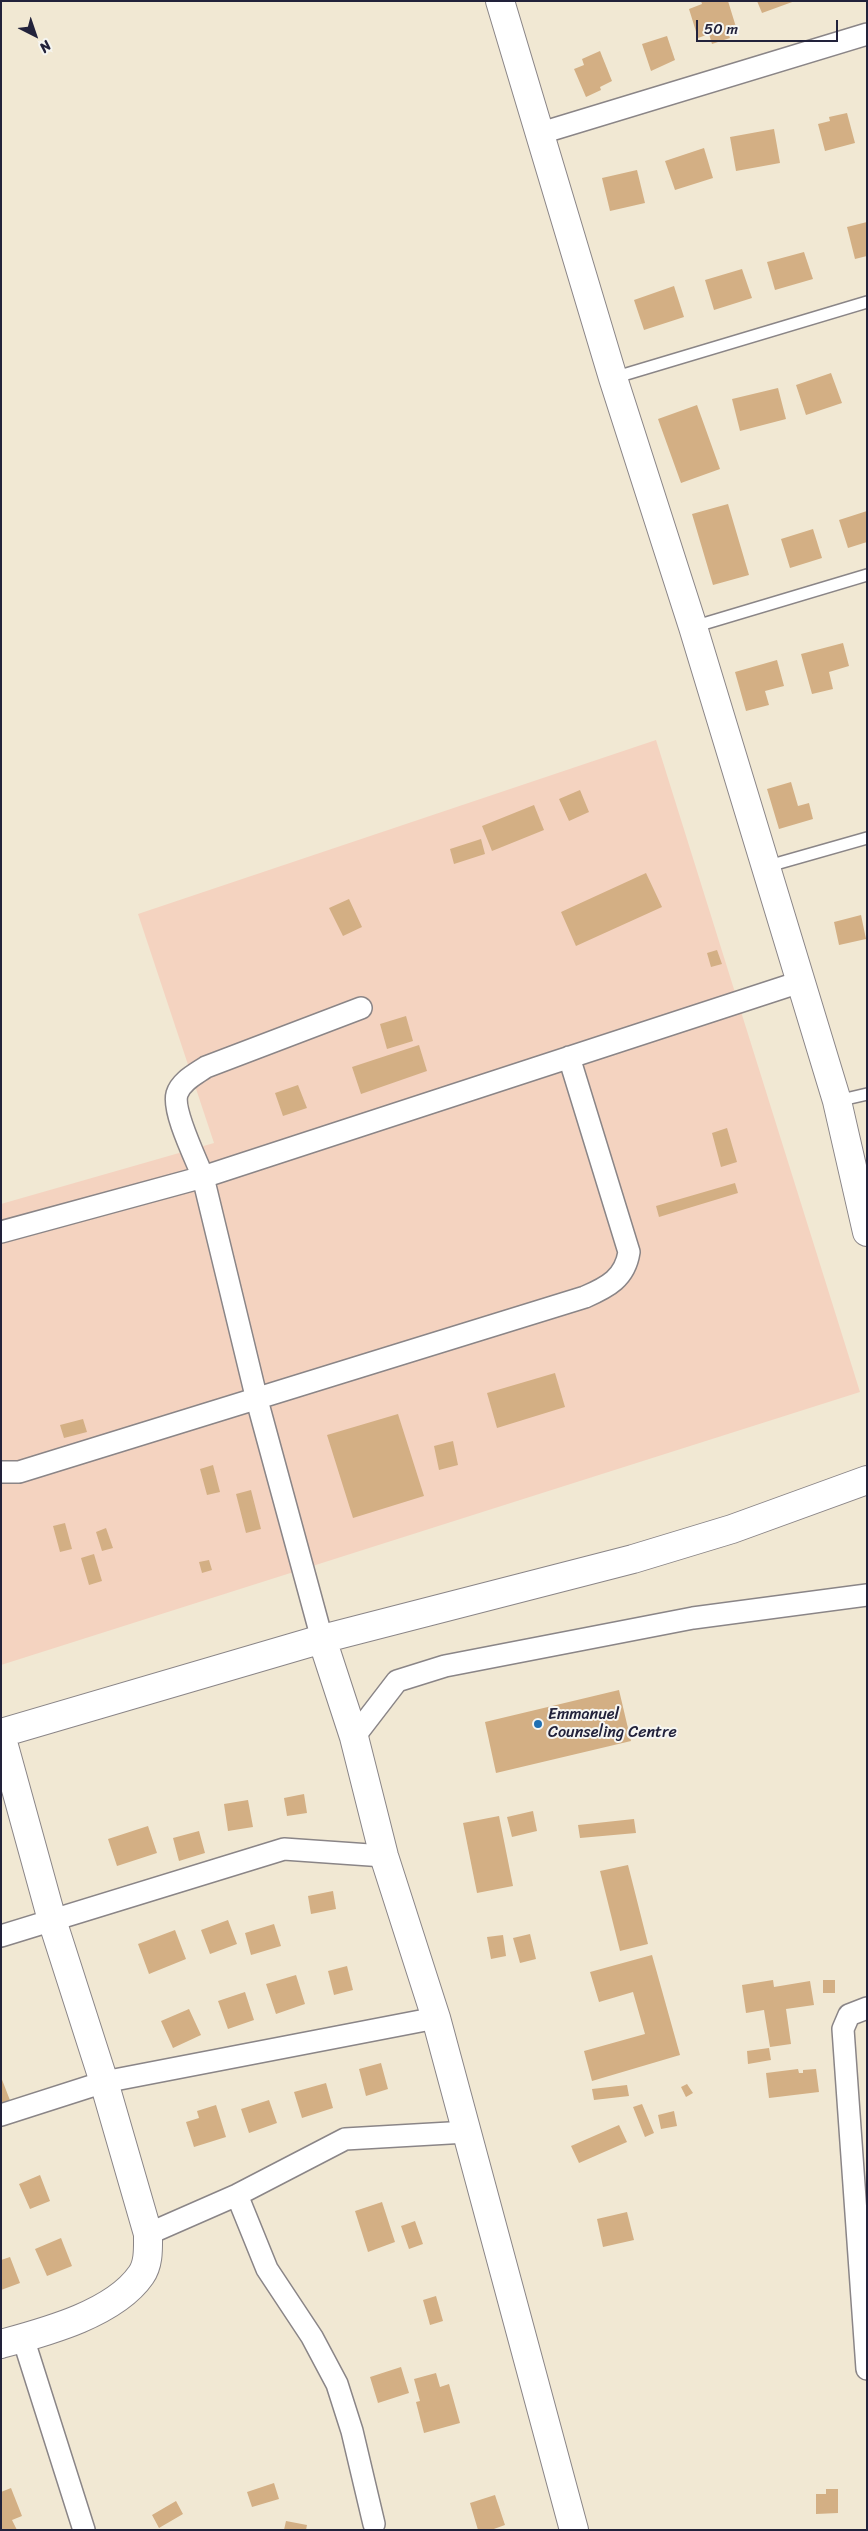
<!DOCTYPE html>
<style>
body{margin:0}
#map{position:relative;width:868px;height:2531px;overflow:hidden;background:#f1e8d3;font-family:Sriracha,sans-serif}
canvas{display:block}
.frame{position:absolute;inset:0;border:2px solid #22223b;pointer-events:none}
.north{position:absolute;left:10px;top:10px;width:50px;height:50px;-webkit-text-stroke:4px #f6f6f2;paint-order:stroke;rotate:139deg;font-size:14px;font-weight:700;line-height:20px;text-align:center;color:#22223b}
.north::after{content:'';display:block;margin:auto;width:18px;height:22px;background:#22223b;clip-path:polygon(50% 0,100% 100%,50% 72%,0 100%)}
.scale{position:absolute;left:696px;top:20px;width:142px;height:22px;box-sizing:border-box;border:2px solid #22223b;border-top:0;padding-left:6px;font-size:15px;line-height:18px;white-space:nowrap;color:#22223b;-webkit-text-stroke:4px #f6f6f2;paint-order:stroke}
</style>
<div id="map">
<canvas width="868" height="2531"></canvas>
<div class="frame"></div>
<div class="north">N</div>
<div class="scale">50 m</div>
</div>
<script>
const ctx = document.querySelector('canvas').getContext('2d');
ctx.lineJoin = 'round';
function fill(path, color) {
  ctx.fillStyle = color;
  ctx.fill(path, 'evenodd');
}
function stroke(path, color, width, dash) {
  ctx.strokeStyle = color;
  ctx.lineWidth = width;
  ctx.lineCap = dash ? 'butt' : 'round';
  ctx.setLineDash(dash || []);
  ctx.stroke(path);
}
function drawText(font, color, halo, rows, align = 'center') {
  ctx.font = font + ' Sriracha,sans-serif';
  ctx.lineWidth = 4;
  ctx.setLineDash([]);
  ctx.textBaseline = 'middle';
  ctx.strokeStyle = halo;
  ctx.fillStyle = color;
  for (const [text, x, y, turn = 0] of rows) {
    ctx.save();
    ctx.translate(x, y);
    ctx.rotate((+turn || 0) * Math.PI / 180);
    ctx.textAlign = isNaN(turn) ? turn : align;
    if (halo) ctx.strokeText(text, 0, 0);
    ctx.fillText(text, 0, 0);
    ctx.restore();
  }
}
fill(new Path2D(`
 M656,740L860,1392L1,1665V1204L214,1143L138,914Z`), '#f4d3c0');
fill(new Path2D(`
 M701,1H728L736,27L727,30L730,38L712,44L709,34L698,38L689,9L702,4Z
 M757,1H795L762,13Z
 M667,36L675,60L651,71L642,44Z
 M600,51L612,81L600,87L601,90L586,97L574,69L584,65L582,59Z
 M847,113L855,143L825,151L818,124L830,121L829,117Z
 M774,129L780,163L736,171L730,137Z
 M704,148L713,178L675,190L665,161Z
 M637,170L645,203L610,211L602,178Z
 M867,222V256L855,259L847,227Z
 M804,252L813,279L775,290L767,262Z
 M742,269L752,298L714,310L705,280Z
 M674,286L684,317L644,330L634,300Z
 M831,373L842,403L806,415L796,385Z
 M778,388L786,419L740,431L732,399Z
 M697,405L720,469L681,483L658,419Z
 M728,504L749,575L713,585L692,514Z
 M867,511V542L848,548L839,520Z
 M813,529L822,558L790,568L781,539Z
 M843,643L849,666L829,672L833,689L812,694L801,654Z
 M777,660L784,686L765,691L769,705L746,711L735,672Z
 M791,782L798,806L809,803L813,819L779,829L767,789Z
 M580,790L589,812L569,821L559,799Z
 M534,805L544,830L492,851L482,826Z
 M481,839L485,854L454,864L450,849Z
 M646,873L662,907L576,946L561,912Z
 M349,899L362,927L343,936L329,908Z
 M861,915L866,939L839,945L834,922Z
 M717,950L722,964L711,967L707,953Z
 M406,1016L413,1041L387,1049L380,1024Z
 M419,1045L427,1071L361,1094L352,1067Z
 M298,1085L307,1108L283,1116L275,1093Z
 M727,1128L737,1162L721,1167L712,1133Z
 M735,1183L738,1193L659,1217L656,1206Z
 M555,1373L565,1407L497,1428L487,1393Z
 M398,1414L424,1496L353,1518L327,1435Z
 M83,1419L87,1432L64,1438L60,1425Z
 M453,1441L458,1465L439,1470L434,1446Z
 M213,1465L220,1492L207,1495L200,1469Z
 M251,1490L261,1529L246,1533L236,1494Z
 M65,1523L72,1549L60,1552L53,1526Z
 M106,1528L113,1548L102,1551L96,1532Z
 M94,1554L102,1581L89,1585L81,1558Z
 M209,1560L212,1570L202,1573L199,1562Z
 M619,1690L631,1741L496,1773L485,1722Z
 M304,1794L307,1813L287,1816L284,1798Z
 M248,1800L253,1827L228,1831L224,1804Z
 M533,1811L537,1831L512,1837L507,1817Z
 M499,1816L513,1886L477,1893L463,1823Z
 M634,1819L636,1833L580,1838L578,1825Z
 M148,1826L157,1853L117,1866L108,1839Z
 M199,1831L205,1853L179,1861L173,1838Z
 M628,1865L648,1944L620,1951L600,1871Z
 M333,1891L336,1909L311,1914L308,1896Z
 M228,1920L237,1944L210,1954L201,1930Z
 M274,1924L281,1946L251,1955L245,1933Z
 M175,1930L186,1959L149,1974L138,1944Z
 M530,1934L536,1959L520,1963L513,1938Z
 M503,1935L506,1956L491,1959L487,1937Z
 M652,1955L680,2055L592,2081L584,2051L645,2034L633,1992L599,2002L590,1972Z
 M347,1966L353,1990L334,1995L328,1971Z
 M296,1975L305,2004L276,2014L266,1984Z
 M773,1980L774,1987L810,1981L814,2005L786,2009L791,2044L770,2047L764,2010L746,2013L742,1985Z
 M823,1980H835V1993H823Z
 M245,1992L254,2020L228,2029L218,2001Z
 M189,2009L201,2035L173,2048L161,2021Z
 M769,2048L771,2060L748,2064L747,2051Z
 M381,2063L388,2089L366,2096L359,2069Z
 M798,2069L799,2073H803V2070L816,2069L819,2092L769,2098L766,2073Z
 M1,2077L11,2103L1,2106Z
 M326,2083L333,2108L302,2118L294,2092Z
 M687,2084L693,2093L686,2097L681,2087Z
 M627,2085L629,2096L594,2100L592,2089Z
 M269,2100L277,2123L249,2133L241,2109Z
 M642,2104L654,2133L645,2137L633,2107Z
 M216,2105L226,2137L194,2147L186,2122L199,2118L197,2111Z
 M674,2111L677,2126L661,2129L658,2115Z
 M619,2125L627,2142L579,2163L571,2146Z
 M40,2175L50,2201L30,2209L19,2184Z
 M382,2202L395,2242L368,2252L355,2211Z
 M627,2212L634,2240L603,2247L597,2219Z
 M415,2221L423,2244L409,2249L401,2226Z
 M61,2238L72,2266L47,2276L35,2249Z
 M10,2257L20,2283L1,2290V2260Z
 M436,2296L443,2321L430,2325L423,2300Z
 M401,2367L409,2393L378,2403L370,2377Z
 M436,2373L440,2387L449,2384L460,2423L424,2433L416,2402L420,2401L414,2379Z
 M274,2483L279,2499L252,2507L247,2492Z
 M11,2488L22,2516L12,2520L17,2530H1V2492Z
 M826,2489H838V2513L816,2514V2494H826Z
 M495,2495L505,2525L491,2530H478L470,2503Z
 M176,2501L183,2514L159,2528L152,2515Z
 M286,2521L307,2525L306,2530H284Z`), '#d3af84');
const lane = new Path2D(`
 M613,378L867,302
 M693,627L867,575
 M765,867L867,838
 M837,1101L867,1094`);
const street = new Path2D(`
 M541,133L867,34
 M361,1008L206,1067C196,1074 181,1081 177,1094C172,1111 196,1159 203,1177L800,982
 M1,1232L203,1177L257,1400L322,1639
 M1,1472H19L585,1297C608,1287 625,1278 629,1252L569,1057
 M354,1737L397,1681L445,1666L693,1618L867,1595
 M1,1936L284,1849L384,1856
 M867,2008L849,2015L843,2029L867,2369
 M1,2115L104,2082L436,2018
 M237,2195L267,2269L312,2337L337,2384L352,2431L374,2524
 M148,2234L237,2195L345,2139L467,2132
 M23,2338L84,2530`);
const secondary = new Path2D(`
 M500,1L613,378L693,627L837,1101L867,1232
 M322,1639L354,1737L384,1856L436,2018L574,2530
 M1,1733L322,1639L633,1559L732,1529L867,1480
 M1,1735L52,1920L104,2082L148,2234C148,2248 149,2264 141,2275C114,2314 45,2332 1,2344`);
stroke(lane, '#8a8587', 14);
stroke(street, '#8a8587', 24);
stroke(secondary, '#8a8587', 30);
stroke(lane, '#fff', 11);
stroke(street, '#fff', 21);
stroke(secondary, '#fff', 28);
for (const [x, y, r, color] of [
 [538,1724,5,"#1f6fb2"]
]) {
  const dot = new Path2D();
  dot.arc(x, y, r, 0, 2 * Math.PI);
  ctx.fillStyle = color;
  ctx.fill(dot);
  stroke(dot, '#f6f6f2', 2);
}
drawText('16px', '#22223b', '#f6f6f2', [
 ["Emmanuel",548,1715],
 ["Counseling Centre",548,1733]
], 'left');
</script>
